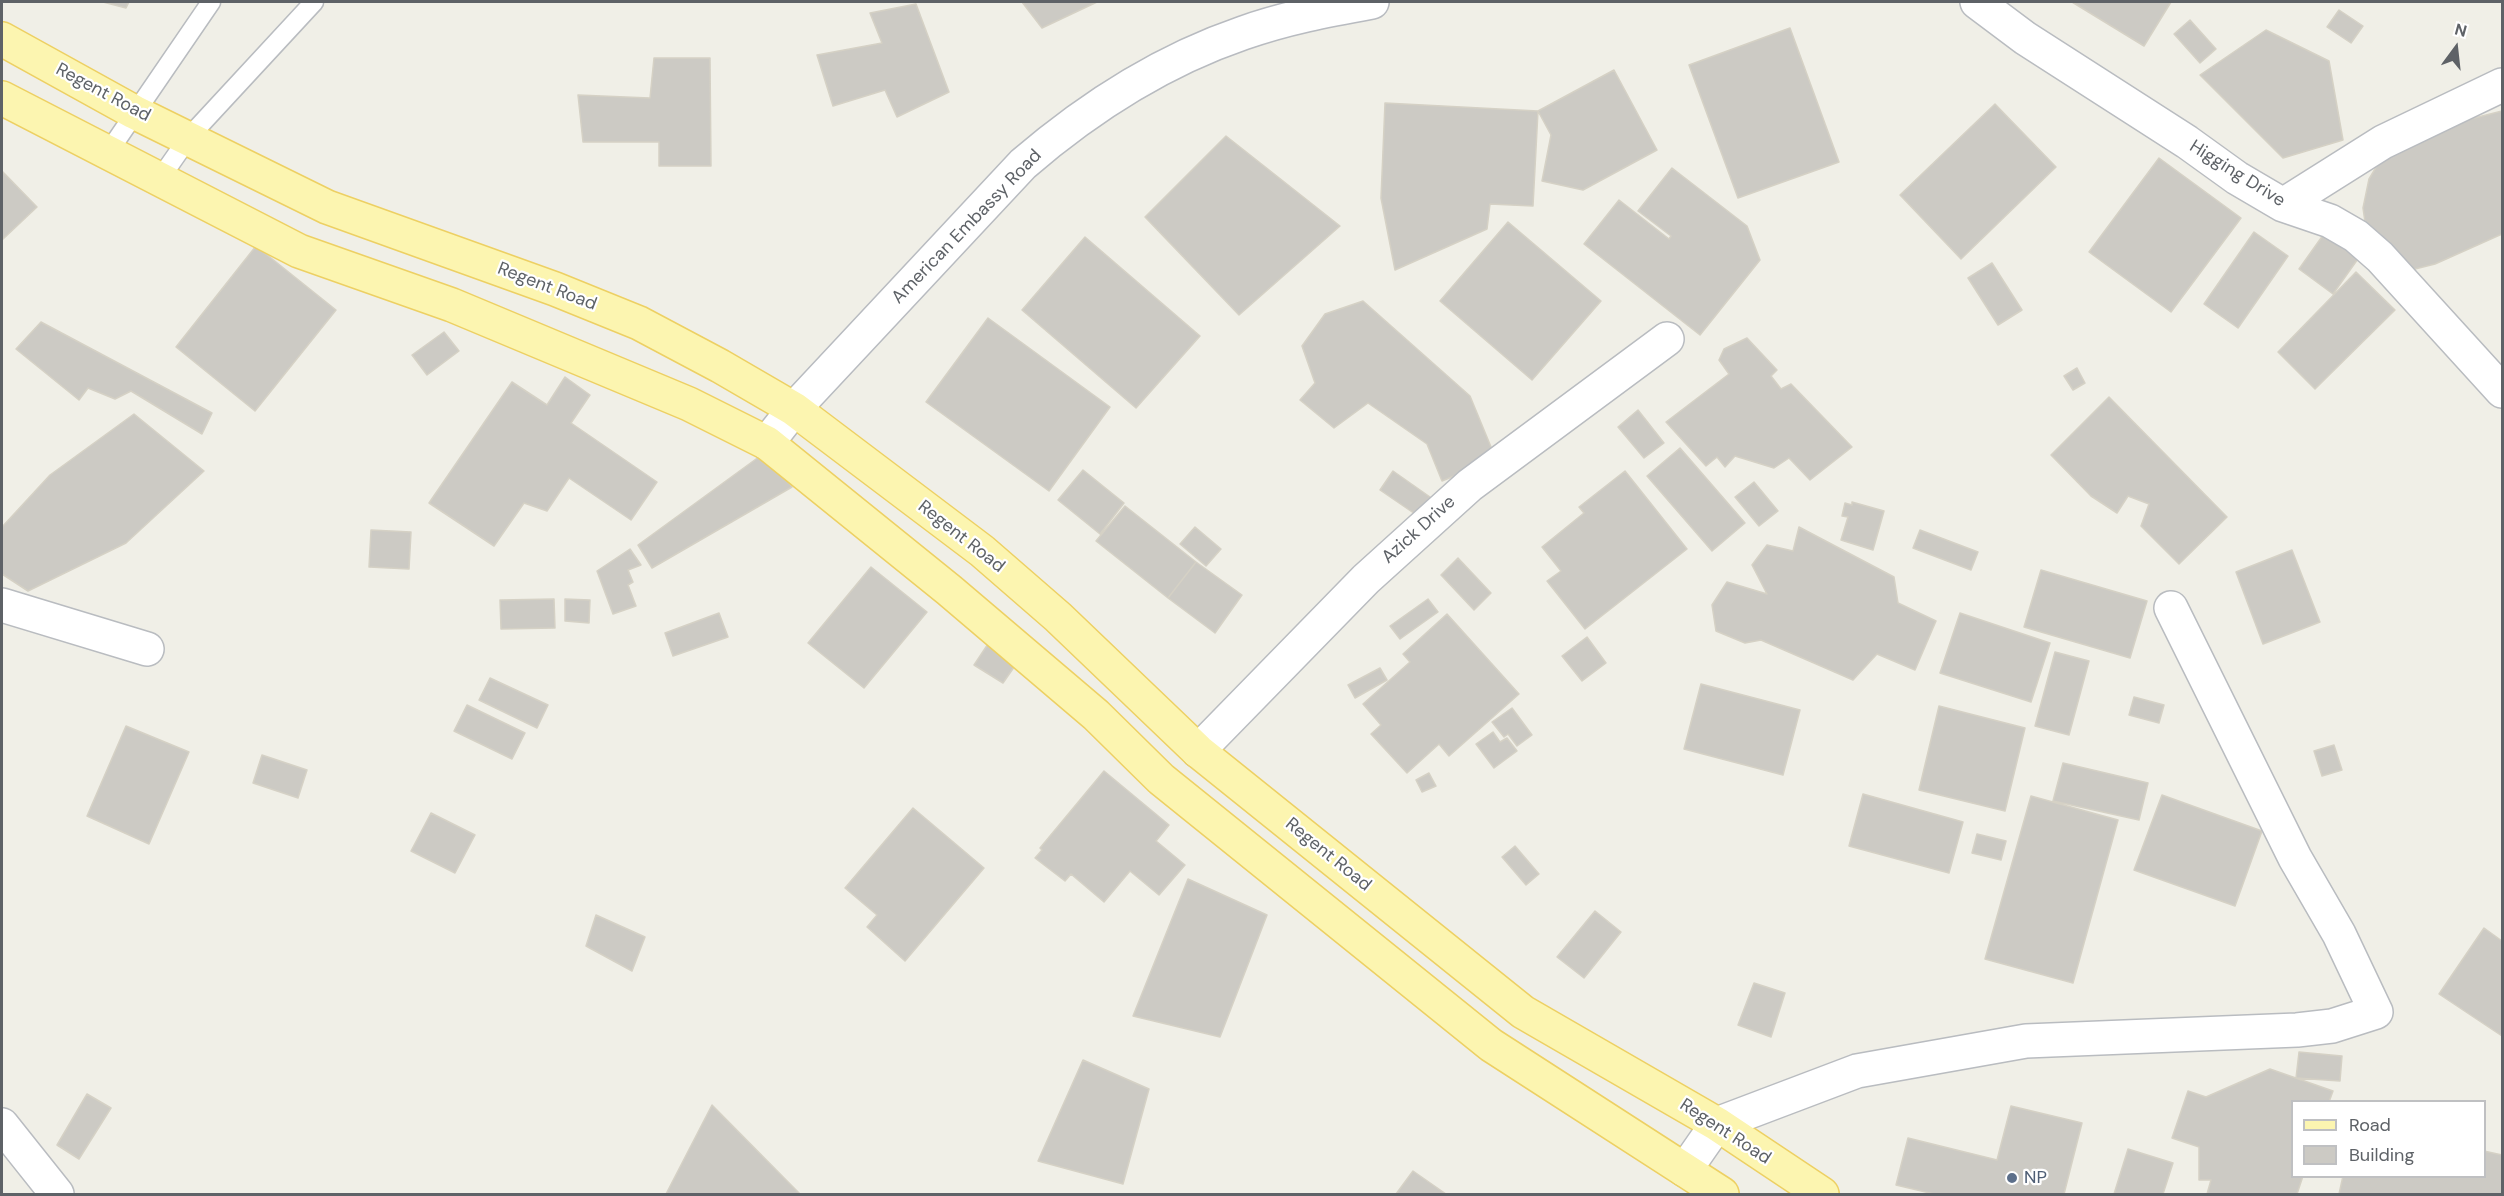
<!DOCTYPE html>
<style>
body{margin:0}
#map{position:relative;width:2504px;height:1196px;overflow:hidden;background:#f0efe7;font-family:"DM Sans",sans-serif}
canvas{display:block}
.frame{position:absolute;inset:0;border:3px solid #5e6267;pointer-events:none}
.legend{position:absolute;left:2291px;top:1100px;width:195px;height:78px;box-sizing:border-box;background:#fff;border:2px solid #bfc0c2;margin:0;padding:8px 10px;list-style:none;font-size:18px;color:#5e6267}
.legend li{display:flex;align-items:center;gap:12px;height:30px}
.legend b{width:30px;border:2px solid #bfc0c2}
.north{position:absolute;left:2426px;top:18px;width:60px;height:60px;-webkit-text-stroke:4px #fff;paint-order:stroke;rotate:15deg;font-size:16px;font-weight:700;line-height:24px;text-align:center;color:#5e6267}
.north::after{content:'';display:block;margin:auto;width:21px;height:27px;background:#5e6267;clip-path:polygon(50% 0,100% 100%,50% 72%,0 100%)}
</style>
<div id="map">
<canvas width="2504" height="1196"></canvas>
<div class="frame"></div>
<ul class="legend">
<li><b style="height:8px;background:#fcf5b0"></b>Road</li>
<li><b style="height:16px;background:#cccac4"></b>Building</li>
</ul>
<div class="north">N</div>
</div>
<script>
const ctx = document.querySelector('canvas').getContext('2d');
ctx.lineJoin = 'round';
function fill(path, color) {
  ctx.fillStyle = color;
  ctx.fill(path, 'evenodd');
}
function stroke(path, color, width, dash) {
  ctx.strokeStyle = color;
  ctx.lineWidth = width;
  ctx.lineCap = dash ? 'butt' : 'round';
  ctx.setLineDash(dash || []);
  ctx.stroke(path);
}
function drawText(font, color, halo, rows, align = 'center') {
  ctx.font = font + ' "DM Sans",sans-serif';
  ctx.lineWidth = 4.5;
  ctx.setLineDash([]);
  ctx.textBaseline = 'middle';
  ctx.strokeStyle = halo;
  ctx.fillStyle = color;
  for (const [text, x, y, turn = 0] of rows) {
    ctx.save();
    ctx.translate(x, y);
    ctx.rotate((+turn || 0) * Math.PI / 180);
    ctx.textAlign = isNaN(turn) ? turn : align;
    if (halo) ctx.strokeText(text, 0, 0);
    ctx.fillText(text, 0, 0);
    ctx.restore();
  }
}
const building = new Path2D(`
 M103,2H129L126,8Z
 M1022,2H1097L1042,28Z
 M2072,2H2171L2144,46Z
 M916,4L949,92L897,117L885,90L833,106L817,55L882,43L870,13Z
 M2339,10L2363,26L2351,43L2327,27Z
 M2190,20L2216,49L2200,63L2174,34Z
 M1790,28L1839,162L1738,198L1689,65Z
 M2266,30L2329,61L2343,140L2283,158L2200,75Z
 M654,58H710L711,166H659V142H583L578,95L650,98Z
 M1614,70L1657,150L1583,190L1542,181L1551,135L1538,111Z
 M1385,103L1538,111L1533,206L1490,204L1487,229L1395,270L1381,198Z
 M1995,104L2056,167L1961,259L1900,195Z
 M2502,111V234L2435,264L2415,269L2397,262L2365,222L2363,208L2369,179L2390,144L2435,128Z
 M1226,136L1340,226L1239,315L1145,217Z
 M2159,158L2241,218L2171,312L2089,252Z
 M1672,168L1747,226L1760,260L1700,335L1584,244L1619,200L1669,239L1671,236L1638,211Z
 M2,171L37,207L2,240Z
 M1508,222L1601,301L1532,380L1440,301Z
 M2326,231L2360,256L2333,294L2299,269Z
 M2254,232L2288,256L2238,328L2204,304Z
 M1085,237L1200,336L1136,408L1022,310Z
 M256,246L336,310L255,411L176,347Z
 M1992,263L2022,310L1998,325L1968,278Z
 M2356,272L2395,310L2315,389L2278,352Z
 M1363,301L1470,396L1496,459L1442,481L1427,444L1368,403L1334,428L1300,400L1315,383L1302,346L1325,314Z
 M988,318L1110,407L1049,491L926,402Z
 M41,322L212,413L202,434L131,391L115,399L88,388L79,400L16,349Z
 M444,332L459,351L427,375L412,355Z
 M1747,338L1777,370L1771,376L1781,389L1791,384L1852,447L1810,480L1789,458L1774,468L1735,456L1725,467L1717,457L1706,466L1666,422L1729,374L1719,360L1724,349Z
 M2077,368L2085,383L2073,390L2064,376Z
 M565,377L590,395L571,423L657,482L631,520L569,478L547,511L524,503L494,546L429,503L512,382L547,405Z
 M2109,397L2227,517L2179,564L2141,526L2149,504L2128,496L2117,513L2091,496L2051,455Z
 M1638,410L1664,443L1644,458L1618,427Z
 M134,414L204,471L126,543L28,591L2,574V527L50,475Z
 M1680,448L1745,523L1712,551L1647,476Z
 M767,451L792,487L652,568L638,545Z
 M1083,470L1124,503L1100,534L1058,500Z
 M1393,471L1430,497L1418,516L1380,490Z
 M1625,471L1687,549L1585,629L1547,581L1561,571L1542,547L1584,513L1579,507Z
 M1754,482L1778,511L1759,526L1735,497Z
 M1852,502L1884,511L1873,550L1841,540L1848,517L1842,516L1845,503L1852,505Z
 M1125,506L1196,562L1168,598L1096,541Z
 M1195,527L1221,549L1206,566L1180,544Z
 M1799,527L1894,577L1898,603L1936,621L1915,670L1877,654L1853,680L1761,640L1745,643L1716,631L1712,605L1727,582L1767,594L1752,565L1767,545L1793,551Z
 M371,530L411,532L409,569L369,567Z
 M1920,530L1978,552L1971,570L1913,548Z
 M630,549L641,565L628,570L633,582L628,585L636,606L613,614L597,571Z
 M2292,550L2320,622L2263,644L2236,572Z
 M1458,558L1491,593L1474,610L1441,575Z
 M1196,562L1242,595L1215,633L1168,598Z
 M871,567L927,612L864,688L808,643Z
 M2041,570L2147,601L2130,658L2024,627Z
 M554,599L555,628L501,629L500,600Z
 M565,599L590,600L589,623L565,621Z
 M1428,599L1438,612L1400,639L1390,626Z
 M719,613L728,637L673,656L665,633Z
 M1960,613L2050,643L2031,702L1940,673Z
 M1447,614L1519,694L1449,756L1439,744L1407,773L1371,734L1381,725L1363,704L1410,662L1403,654Z
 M1587,637L1606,663L1582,681L1562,656Z
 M990,641L1019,660L1003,683L974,665Z
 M2055,652L2089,661L2069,735L2035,726Z
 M1380,668L1387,680L1355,698L1348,685Z
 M490,678L548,705L537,728L479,700Z
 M1701,684L1800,710L1783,775L1684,749Z
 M2134,697L2164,705L2159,723L2129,715Z
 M467,705L525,733L512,759L454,731Z
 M1939,706L2025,728L2005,811L1919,790Z
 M1512,708L1532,735L1517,746L1508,734L1504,737L1492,722Z
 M126,726L189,752L149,844L87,816Z
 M1493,732L1500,742L1507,738L1517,751L1494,768L1476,744Z
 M2334,745L2342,770L2322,776L2314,751Z
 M262,755L307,770L298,798L253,783Z
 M2063,763L2148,783L2139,820L2053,801Z
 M1104,771L1169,825L1156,841L1185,865L1159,895L1130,871L1104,902L1071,874L1065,881L1035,858L1042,850L1040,848Z
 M1429,773L1436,786L1422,792L1416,780Z
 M1863,794L1963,822L1949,873L1849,846Z
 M2162,795L2262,831L2235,906L2134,870Z
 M2031,796L2118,820L2073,983L1985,959Z
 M913,808L984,868L905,961L867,927L877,915L845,888Z
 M431,813L475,835L455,873L411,851Z
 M1977,834L2006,841L2001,860L1972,853Z
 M1515,846L1539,874L1526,885L1502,857Z
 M1188,879L1267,915L1220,1037L1133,1016Z
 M1595,911L1621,932L1584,978L1557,957Z
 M596,915L645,937L632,971L586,946Z
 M2484,928L2502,941V1036L2439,994Z
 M1754,983L1785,993L1771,1037L1738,1025Z
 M2299,1052L2342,1056L2340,1081L2296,1078Z
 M1083,1060L1149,1089L1123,1184L1038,1161Z
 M2270,1069L2333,1091L2329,1102H2292V1176H2303L2297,1194H2207L2211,1180H2199V1147L2172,1138L2188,1091L2206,1097Z
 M87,1094L111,1108L79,1159L57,1145Z
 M712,1105L800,1194H666Z
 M2011,1106L2082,1123L2064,1194H1934L1896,1185L1908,1138L1997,1160Z
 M2128,1149L2173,1163L2163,1194H2114Z
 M2484,1151L2502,1155V1194H2339L2343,1176H2484Z
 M1413,1171L1446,1194H1396Z`);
fill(building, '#cccac4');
stroke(building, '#d5d1c5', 1.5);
const lane = new Path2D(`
 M107,154L211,2
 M159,180L189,137L314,2`);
const street = new Path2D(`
 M1977,2L2025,38L2187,142L2237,178L2283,205L2330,221L2356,236L2380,257L2502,391
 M2283,205L2383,142L2502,85
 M2,605L147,649
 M1198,751L1366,579L1470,485L1667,339
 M2,1125L57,1194
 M1685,1170L1717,1124L1857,1071L2026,1041L2297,1030L2332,1026L2376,1012L2339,934L2295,858L2171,608`);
const secondary = new Path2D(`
 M767,443L794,409L1023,164C1088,108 1161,61 1243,33C1285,18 1328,10 1372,2`);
const primary = new Path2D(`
 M2,39L134,112L327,207L555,289L639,323L720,366L794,409L982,551L1058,617L1198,751L1523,1012L1717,1124L1822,1194
 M2,98L299,251L452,305L689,404L767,443L949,590L1096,715L1161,779L1491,1045L1722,1194`);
stroke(lane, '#b9bcc0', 21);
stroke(street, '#b9bcc0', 36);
stroke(secondary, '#b8bbc0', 36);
stroke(primary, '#edd063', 36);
stroke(lane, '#fff', 18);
stroke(street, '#fff', 33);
stroke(secondary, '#fff', 33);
stroke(primary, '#fcf5b0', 33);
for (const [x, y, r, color] of [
 [2012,1178,6,"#5c6f8a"]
]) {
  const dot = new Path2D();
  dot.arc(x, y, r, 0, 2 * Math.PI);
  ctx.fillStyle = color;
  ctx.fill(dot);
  stroke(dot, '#fff', 2);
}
drawText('18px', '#5e6267', '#fff', [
 ["Regent Road",103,93,28],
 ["Higging Drive",2237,174,32],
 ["American Embassy Road",967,227,-46],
 ["Regent Road",547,287,21],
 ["Azick Drive",1419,530,-42],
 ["Regent Road",961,537,38],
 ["Regent Road",1328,855,39],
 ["Regent Road",1725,1132,33]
]);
drawText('18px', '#4e5e75', '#fff', [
 ["NP",2024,1178]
], 'left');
</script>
